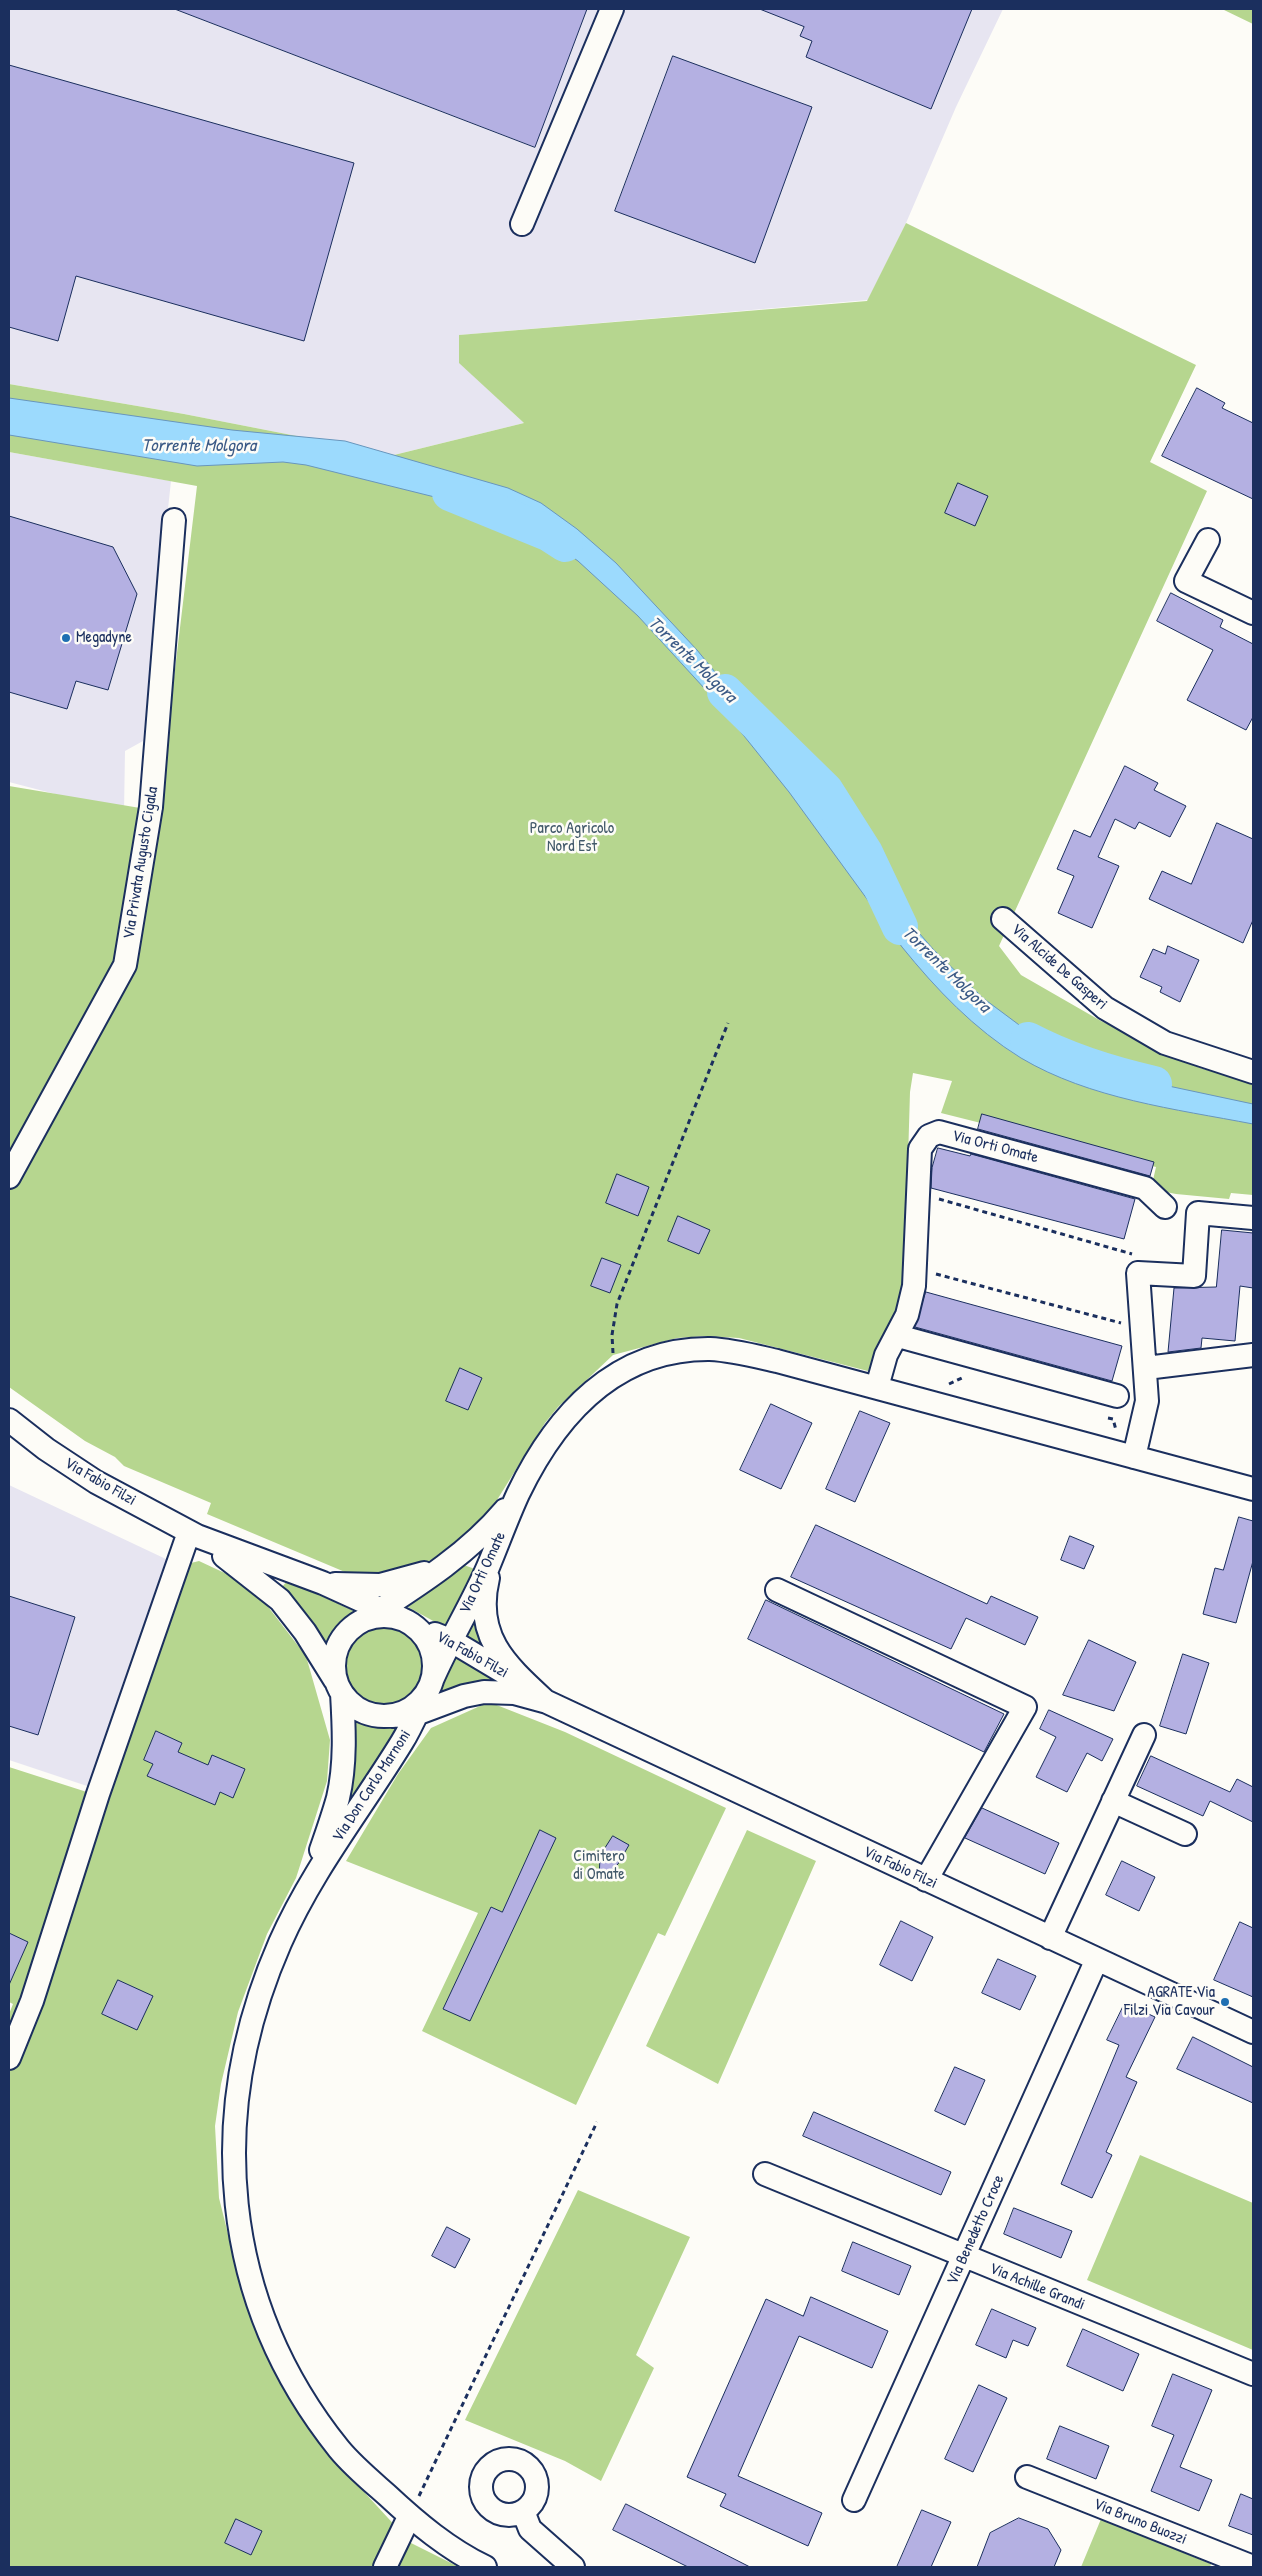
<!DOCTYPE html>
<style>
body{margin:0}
#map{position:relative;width:1262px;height:2576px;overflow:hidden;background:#fdfcf7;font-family:"Patrick Hand",sans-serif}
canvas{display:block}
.frame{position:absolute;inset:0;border:10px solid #1b2f5e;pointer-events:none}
</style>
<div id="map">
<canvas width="1262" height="2576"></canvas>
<div class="frame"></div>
</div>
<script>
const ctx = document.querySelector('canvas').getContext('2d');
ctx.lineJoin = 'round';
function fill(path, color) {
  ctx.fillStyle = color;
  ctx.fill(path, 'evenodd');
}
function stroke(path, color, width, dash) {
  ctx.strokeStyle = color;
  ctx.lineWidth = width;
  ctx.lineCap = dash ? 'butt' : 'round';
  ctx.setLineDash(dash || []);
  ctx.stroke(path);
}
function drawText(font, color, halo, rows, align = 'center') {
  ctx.font = font + ' "Patrick Hand",sans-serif';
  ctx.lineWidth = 5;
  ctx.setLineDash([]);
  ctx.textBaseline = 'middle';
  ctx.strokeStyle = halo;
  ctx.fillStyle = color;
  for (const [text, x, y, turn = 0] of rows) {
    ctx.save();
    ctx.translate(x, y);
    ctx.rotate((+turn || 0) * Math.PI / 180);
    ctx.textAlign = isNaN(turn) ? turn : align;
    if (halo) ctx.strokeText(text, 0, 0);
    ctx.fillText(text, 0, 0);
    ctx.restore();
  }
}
fill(new Path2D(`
 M9,9H1003L956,107L906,223L868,300L460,335V363L524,423L394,455L184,414L9,384Z
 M9,452L171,481L143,741L125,751L124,812L9,782Z
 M9,1485L168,1560L93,1788L9,1760Z`), '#e7e5f1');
fill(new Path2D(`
 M1222,9H1253V24Z
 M906,223L1196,365L1150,462L1207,491L999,946L1021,975L1101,1021L1200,1068L1253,1083V1195L1231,1193L1229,1199L1176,1194L1151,1189L1156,1167L941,1113L952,1081L913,1073L910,1092L904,1294L868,1371L739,1338L706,1336L677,1338L613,1355L558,1407L545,1423L487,1516L448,1551L427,1562L390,1572L366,1575L345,1572L207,1514L211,1503L124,1466L115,1457L85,1441L9,1387V786L158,811L197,486L9,452V384L184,414L394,455L524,423L459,363V335L867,301Z
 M199,1561L229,1575L259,1595L306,1656L330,1740L327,1781L296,1878L267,1934L238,2012L221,2084L215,2126L219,2198L234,2258L262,2345L319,2443L411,2543L459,2567H9V2014L13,2004L9,2002V1767L93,1794L187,1564Z
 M461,1564L475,1569L480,1574L446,1628L406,1606Z
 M288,1580L360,1614L342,1628L329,1649L308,1616L281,1588Z
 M474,1610L485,1644L481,1647L460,1635Z
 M344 1667a40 40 0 1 1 80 0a40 40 0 1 1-80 0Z
 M454,1650L494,1676L490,1681L440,1697L436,1693Z
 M489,1702L565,1732L726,1808L665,1936L658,1933L576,2105L422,2031L478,1913L346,1861L398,1774L431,1728Z
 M355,1719L405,1725L353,1799L349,1792Z
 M747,1830L816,1861L718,2084L646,2046Z
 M1140,2155L1253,2203V2350L1087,2280Z
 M578,2190L690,2237L636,2355L654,2368L601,2481L565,2461L465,2420Z
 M1101,2519L1211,2564L1210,2567H1081Z`), '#b6d68f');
const water = new Path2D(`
 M9,398L232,430L345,441L508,488L541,503L577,529L616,563L697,650L777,748L906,918L933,949L983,998L1046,1045L1086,1066L1145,1081L1253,1104V1124C1175,1109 1090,1099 1021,1058C974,1029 936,989 902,947L789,792L716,701L638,616L578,561L535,530L503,514L306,465L283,462L197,466L9,435Z`);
fill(water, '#9cdafd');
stroke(water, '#6896bd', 1);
stroke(new Path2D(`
 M450,493L548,533L565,544
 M725,692L825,790L865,853L900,927
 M1028,1040C1068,1061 1110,1074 1154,1084`), '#9cdafd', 36);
const building = new Path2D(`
 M175,9H587L535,147Z
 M760,9H972L931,109L806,57L812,41L800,36L804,27Z
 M673,56L812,107L755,263L615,211Z
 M9,65L354,163L304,341L76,276L58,341L9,327Z
 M1197,388L1225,403L1222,408L1253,423V499L1162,456Z
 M958,483L988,496L975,526L945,513Z
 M9,516L113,547L137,594L108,690L76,681L67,709L9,692Z
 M1171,593L1223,620L1220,627L1253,644V717L1246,730L1187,700L1213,650L1157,621Z
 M1125,766L1158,783L1154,790L1186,806L1170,837L1139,822L1135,829L1115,819L1098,857L1119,866L1092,928L1058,913L1074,876L1057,869L1074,830L1090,837Z
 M1217,823L1253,839V920L1243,943L1149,899L1162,871L1191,884Z
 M1168,946L1199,960L1180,1002L1160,992L1162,987L1140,977L1153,949L1165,954Z
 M982,1114L1154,1162L1150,1176L978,1129Z
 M938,1148L970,1156L971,1154L1135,1199L1124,1239L931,1188L932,1168Z
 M617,1174L649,1187L638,1216L606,1203Z
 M678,1216L710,1230L699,1254L668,1241Z
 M1222,1230L1253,1233V1288L1240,1286L1235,1341L1202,1338L1201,1348L1168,1352L1174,1288L1216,1287Z
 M602,1258L621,1265L610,1293L591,1286Z
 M926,1292L1122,1346L1112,1381L915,1327Z
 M460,1368L482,1378L468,1410L446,1401Z
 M771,1404L812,1423L781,1489L740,1470Z
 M860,1411L890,1423L855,1502L826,1489Z
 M1239,1517L1253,1521V1561L1236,1623L1203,1614L1215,1568L1223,1570Z
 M816,1525L987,1604L991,1596L1038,1617L1025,1645L966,1618L951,1649L791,1577Z
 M1070,1536L1094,1546L1084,1569L1061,1560Z
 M9,1596L75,1617L38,1735L9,1726Z
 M766,1600L1004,1714L984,1752L748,1639Z
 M1089,1640L1136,1662L1114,1711L1063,1695Z
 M1183,1654L1209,1663L1186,1734L1160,1726Z
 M1049,1710L1113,1739L1102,1761L1087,1753L1067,1792L1036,1777L1056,1737L1040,1729Z
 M156,1731L182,1743L178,1752L208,1765L212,1755L245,1769L233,1798L220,1792L215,1805L147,1776L153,1764L144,1760Z
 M1151,1756L1230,1792L1237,1779L1253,1787V1822L1210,1801L1203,1816L1137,1786Z
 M982,1808L1059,1843L1045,1874L965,1838Z
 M540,1830L556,1838L470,2021L443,2009L491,1907L502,1912Z
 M613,1836L629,1845L618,1864L599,1881L600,1856Z
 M1122,1861L1155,1877L1139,1911L1106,1895Z
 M901,1921L933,1937L912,1981L880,1965Z
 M1240,1922L1253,1928V1997L1214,1980Z
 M9,1933L28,1942L9,1985Z
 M998,1959L1036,1976L1020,2010L982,1993Z
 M118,1980L153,1996L137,2030L102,2014Z
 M1125,2003L1155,2017L1126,2077L1137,2082L1106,2152L1112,2155L1092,2198L1061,2184L1119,2045L1107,2040Z
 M1193,2037L1253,2067V2103L1177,2069Z
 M955,2067L985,2080L965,2125L935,2111Z
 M814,2112L951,2172L941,2195L803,2136Z
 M1014,2208L1072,2231L1061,2258L1004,2234Z
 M447,2227L470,2239L455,2268L432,2256Z
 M853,2242L911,2266L899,2295L842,2271Z
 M811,2297L888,2331L872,2368L799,2336L738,2476L822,2513L808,2546L720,2506L726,2494L687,2477L766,2299L803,2316Z
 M992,2309L1036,2328L1028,2346L1013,2340L1006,2358L976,2345Z
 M1083,2329L1139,2354L1123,2391L1067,2366Z
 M1173,2374L1212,2390L1180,2467L1212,2480L1199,2511L1151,2491L1174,2435L1152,2426Z
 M979,2385L1007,2398L973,2472L945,2459Z
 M1060,2426L1109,2446L1096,2479L1047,2459Z
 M1241,2494L1253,2499V2535L1229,2526Z
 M626,2504L750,2567H688L613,2530Z
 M922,2510L951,2522L931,2567H897Z
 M1019,2518L1048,2529L1061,2550L1054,2567H977L990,2533Z
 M236,2519L262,2531L251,2555L225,2543Z`);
fill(building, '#b4b0e2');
stroke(building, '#1b2f5e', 1);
const minor = new Path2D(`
 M522,224L612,9
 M1208,540L1186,581L1253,613
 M1003,919L1105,1008L1165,1043L1253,1072
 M9,1177L125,965L151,807L174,520
 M898,1336L1117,1396
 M1146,1368L1253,1355
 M877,1387L886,1355L907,1315L914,1286L920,1149L929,1136L939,1132L1145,1188L1165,1207
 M9,1420L46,1449L96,1482L197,1536L323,1583L402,1619
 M1134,1457L1147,1401L1138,1273L1194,1276L1198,1213L1253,1218
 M224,1556L280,1600L305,1632L335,1680
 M488,1578C474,1636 505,1664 544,1700
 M335,1584L380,1585L424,1573
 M777,1590L1025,1707L926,1880
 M334 1666a50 50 0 1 1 100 0a50 50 0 1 1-100 0Z
 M369,1617C417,1586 468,1554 505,1510
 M435,1634L450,1640L512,1677
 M432,1680C449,1641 471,1606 488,1567C498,1543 507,1518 518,1494C556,1415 616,1348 710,1349C733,1350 755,1356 777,1361L1253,1489
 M427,1692C419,1708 412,1726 402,1742C361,1809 312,1870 280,1943C205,2114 220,2301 339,2449C353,2466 370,2480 387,2495C417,2523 448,2549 485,2567
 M392,1716L416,1714L464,1696L484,1692L514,1693L547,1702L1253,2032
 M1113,1801L1185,1834
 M321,1850C327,1833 333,1816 338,1798C346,1764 344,1727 342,1693
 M1050,1938L1144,1735
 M9,2058L32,2001L98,1794L189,1532
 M765,2174L1253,2374
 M481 2487a28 28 0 1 1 56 0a28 28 0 1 1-56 0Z
 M1027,2477L1253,2567
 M854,2500L1097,1959
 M523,2511L530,2529L573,2567
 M385,2567L409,2517`);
stroke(minor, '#1b2f5e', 26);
stroke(new Path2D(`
 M939,1199L1132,1254
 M936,1274L1121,1323
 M613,1353L612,1335L617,1304L728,1023
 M949,1384L964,1377
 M1108,1418L1113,1419L1116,1430
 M419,2496L597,2122`), '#1b2f5e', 3, [5, 4]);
stroke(minor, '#fdfcf7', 22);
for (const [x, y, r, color] of [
 [66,638,5,"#1f6fb2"],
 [1225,2002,5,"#1f6fb2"]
]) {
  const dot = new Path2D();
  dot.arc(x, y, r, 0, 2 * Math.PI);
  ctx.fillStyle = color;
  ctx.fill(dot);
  stroke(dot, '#fdfcf7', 2);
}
drawText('16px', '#1b2f5e', '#fdfcf7', [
 ["Megadyne",76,638],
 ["AGRATE Via",1215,1993,"right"],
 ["Filzi Via Cavour",1215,2011,"right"]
], 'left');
drawText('16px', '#42596a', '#fdfcf7', [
 ["Parco Agricolo",572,829],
 ["Nord Est",572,847],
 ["Cimitero",599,1857],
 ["di Omate",599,1875]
]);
drawText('16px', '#1b2f5e', '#fdfcf7', [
 ["Via Privata Augusto Cigala",141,863,-81],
 ["Via Alcide De Gasperi",1059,967,41],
 ["Via Orti Omate",995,1147,15],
 ["Via Fabio Filzi",100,1482,30],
 ["Via Orti Omate",483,1573,-65],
 ["Via Fabio Filzi",472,1655,29],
 ["Via Don Carlo Marnoni",372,1786,-57],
 ["Via Fabio Filzi",900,1868,25],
 ["Via Benedetto Croce",976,2230,-66],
 ["Via Achille Grandi",1037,2287,22],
 ["Via Bruno Buozzi",1140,2522,22]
]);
drawText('italic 18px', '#3b5a86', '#fdfcf7', [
 ["Torrente Molgora",199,446],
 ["Torrente Molgora",692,660,44],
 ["Torrente Molgora",946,970,44]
]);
</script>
